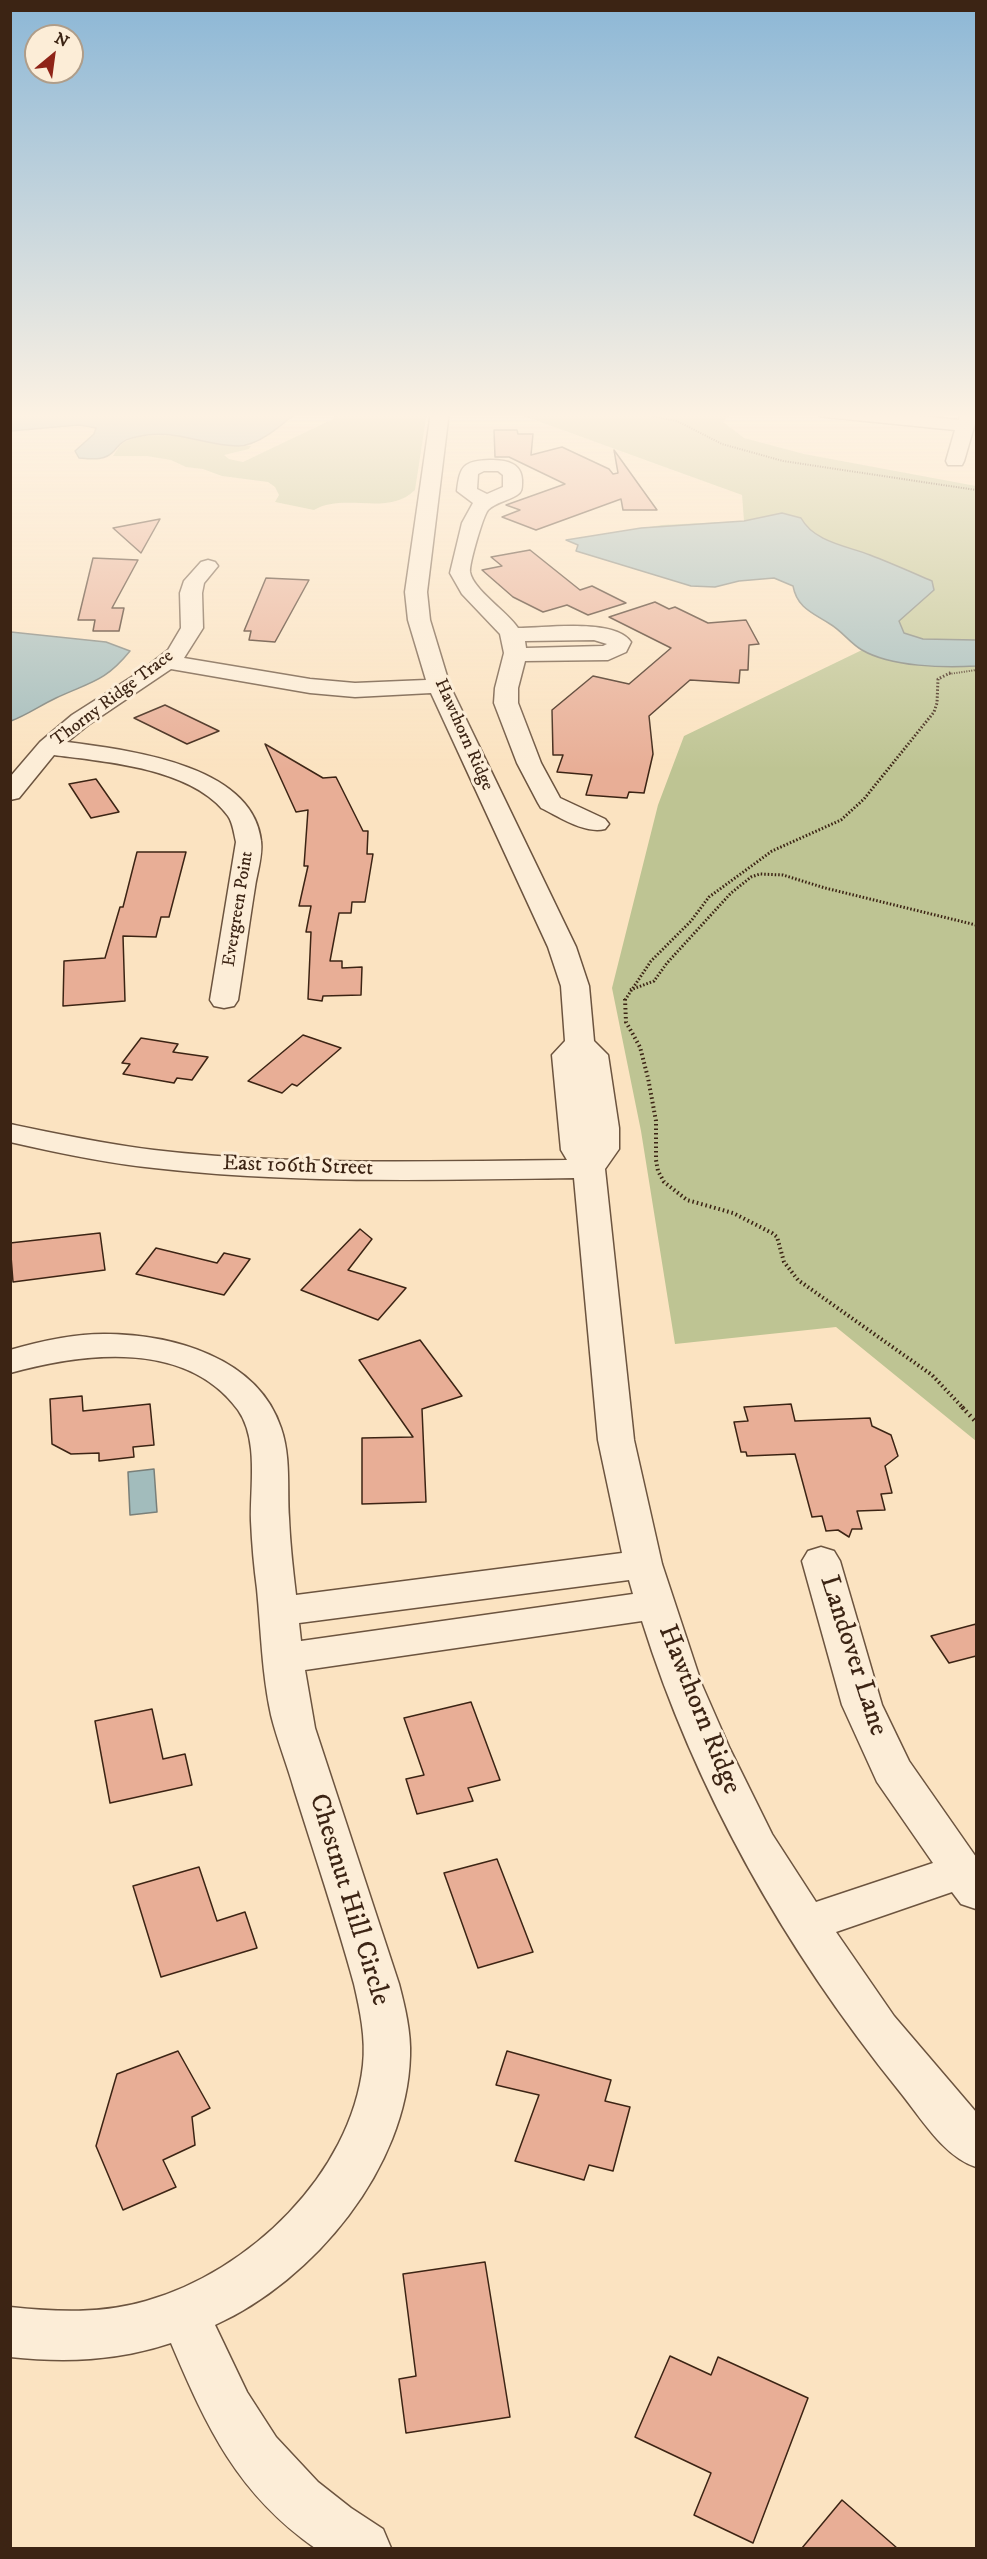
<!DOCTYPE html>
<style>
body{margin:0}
#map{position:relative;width:987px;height:2559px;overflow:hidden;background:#fbe3c1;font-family:"IM FELL DW Pica",serif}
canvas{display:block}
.frame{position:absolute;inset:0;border:12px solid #3c2414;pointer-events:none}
.north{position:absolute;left:24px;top:24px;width:60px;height:60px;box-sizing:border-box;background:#fcedd7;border:2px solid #af9d89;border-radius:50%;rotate:29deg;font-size:16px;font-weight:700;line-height:24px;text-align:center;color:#3c2414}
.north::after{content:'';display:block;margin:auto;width:21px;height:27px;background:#8f2418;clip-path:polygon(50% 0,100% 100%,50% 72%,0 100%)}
</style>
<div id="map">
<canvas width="987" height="2559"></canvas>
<div class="frame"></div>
<div class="north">N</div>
</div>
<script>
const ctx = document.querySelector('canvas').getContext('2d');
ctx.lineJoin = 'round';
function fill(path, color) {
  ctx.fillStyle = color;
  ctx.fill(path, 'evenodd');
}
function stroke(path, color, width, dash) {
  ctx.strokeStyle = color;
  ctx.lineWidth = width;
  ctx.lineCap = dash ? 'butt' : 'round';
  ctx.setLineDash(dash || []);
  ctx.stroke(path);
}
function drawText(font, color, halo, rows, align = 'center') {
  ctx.font = font + ' "IM FELL DW Pica",serif';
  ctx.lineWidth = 6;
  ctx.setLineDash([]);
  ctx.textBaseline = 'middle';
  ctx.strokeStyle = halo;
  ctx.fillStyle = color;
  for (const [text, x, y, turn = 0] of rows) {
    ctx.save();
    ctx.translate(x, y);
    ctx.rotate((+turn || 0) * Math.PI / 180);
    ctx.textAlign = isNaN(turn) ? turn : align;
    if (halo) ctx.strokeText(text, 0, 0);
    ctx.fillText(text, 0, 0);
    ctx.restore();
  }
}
fill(new Path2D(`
 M333,412H427L415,490C388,517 345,492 314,510L275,502L279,495L275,487L268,482L222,476L203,469L186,467L171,460L147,456H113C116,452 118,447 122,444C146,424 220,444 251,446L249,449L224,455L229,459L243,462L335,418Z
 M513,412H732L723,422L744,438L804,454L976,486V1441L836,1327L675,1344L641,1131L612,988L658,805L684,736L862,650C852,641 843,633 832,625C814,614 797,609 793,586L774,578L739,581L715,587L691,586L576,551L578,545L566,540L662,525L744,521L742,495Z`), '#bec493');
const water = new Path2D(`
 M10,412H297C282,425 258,446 238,446C202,446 172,426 132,438C123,440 119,445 114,451C105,461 92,459 79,458L75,451L94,434L96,428L79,425L11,431Z
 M782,513L801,518C814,542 847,546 870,555C891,563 911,572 932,581L934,590L899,621L904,633L923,639L976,640V666C945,668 891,667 862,650C851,644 842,631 830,624C813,613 797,608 793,586L774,578L739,581L715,587L691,586L576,551L578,545L566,540L641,528L744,521Z
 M11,632L106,642L130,651C105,682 90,682 56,698C41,705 27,715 11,721Z
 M154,1469L157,1512L130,1515L128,1472Z`);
fill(water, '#a2bcbc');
stroke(water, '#797f79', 1.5);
const building = new Path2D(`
 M494,430H517L518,434H533L531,455L562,447L609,469L613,474L618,473L614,450L657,510H623L621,499L536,530L502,517L520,510L506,505L565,484L509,457H495Z
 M160,519L141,553L113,528Z
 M530,550L580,590L592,586L626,603L588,615L567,605L543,612L513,597L482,570L502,566L491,557Z
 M93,558L138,560L112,608H124L119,631H93L95,620H78Z
 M266,578L309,580L275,642L249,640L251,631H244Z
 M655,602L669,609L675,607L708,623L746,620L759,644L749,645L748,670H740L739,683L690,680L649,716L653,754L644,793L629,792L627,798L586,795L592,775L557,772L563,755H553L552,710L593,676L629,684L671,648L609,617Z
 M165,705L219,731L187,744L134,718Z
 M265,744L323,778L336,777L363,831H368L367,854H373L365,902H352L351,913H339L330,961H342V968L362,967L361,995L323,996L322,1001L308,999L311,932H306L311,906H299L308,866H304L308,810L296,812Z
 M96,779L119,812L91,818L69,784Z
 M137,852H186L169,917H161L156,937L123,936L125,1001L63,1006L64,961L105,958L120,907H123Z
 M303,1035L341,1048L297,1086L292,1084L282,1093L248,1081Z
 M141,1038L178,1044L173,1052L208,1057L192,1080L177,1078L174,1083L123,1074L130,1064L122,1063Z
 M360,1229L372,1239L348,1270L406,1288L378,1320L301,1290Z
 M100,1233L105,1270L13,1282L10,1243Z
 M156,1248L217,1263L224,1253L250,1259L224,1295L136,1274Z
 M420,1340L462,1396L422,1409L426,1502L362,1504V1438L413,1437L359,1360Z
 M82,1396L83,1411L150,1404L154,1445L133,1447L134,1457L99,1461V1453L71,1454L52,1444L50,1399Z
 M791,1404L795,1421L870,1418L872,1426L891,1435L898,1456L885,1466L892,1493L881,1494L885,1510L857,1511L862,1529H852L849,1537L838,1530L826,1531L822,1516L812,1517L795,1454L747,1456L746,1452H741L734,1422L748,1421L744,1407Z
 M976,1624V1656L949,1663L931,1636Z
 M471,1702L500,1780L468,1788L473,1801L417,1814L406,1779L424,1775L404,1718Z
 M152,1709L163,1759L185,1754L192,1785L110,1803L95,1721Z
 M497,1859L533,1952L478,1968L444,1873Z
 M199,1867L217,1921L245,1912L257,1948L161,1977L133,1886Z
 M178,2051L210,2108L192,2117L195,2145L163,2160L176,2187L123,2210L96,2146L117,2074Z
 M507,2051L611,2080L605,2101L630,2107L613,2171L589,2165L584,2180L515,2161L539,2095L496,2085Z
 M485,2262L510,2417L406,2433L399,2379L416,2376L403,2274Z
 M670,2356L711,2375L718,2357L808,2398L753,2543L694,2515L711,2473L635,2437Z
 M842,2500L897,2548H802Z`);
fill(building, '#e8ae96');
stroke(building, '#3c2414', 1.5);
const minor = new Path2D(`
 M431,412H449L427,592L430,620L450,686L576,947L589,986L594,1041L608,1055L619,1128V1149L605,1169L634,1440L662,1564L702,1685L730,1749L772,1834L816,1902L933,1863L877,1782L842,1705L802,1561L808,1551L821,1547L834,1551L840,1561L882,1705L909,1761L976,1857V1909L961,1904L952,1892L836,1932L894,2016L976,2112V2167C944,2157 921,2118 900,2092C787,1952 696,1793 642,1621L305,1670L315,1728L399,1984C405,2007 411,2032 410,2056C407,2168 314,2280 215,2325L247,2392L276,2437L318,2482L351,2508L383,2529L391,2548H315C237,2493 207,2428 171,2343C117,2361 66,2363 10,2357V2307C56,2312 102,2314 146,2301C249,2272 351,2174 363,2065C366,2038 360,2010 354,1984C336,1918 314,1853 294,1789C287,1764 277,1740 271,1715C262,1674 261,1630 257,1589C254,1567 252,1544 251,1521C250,1487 259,1440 238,1410C186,1339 83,1353 10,1373V1350C41,1341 72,1334 104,1334C171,1334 258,1357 281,1428C291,1457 287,1488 289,1518C290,1544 293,1570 296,1595L622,1553L598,1440L574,1178C434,1180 294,1184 154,1168C106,1163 58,1153 10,1142V1124C58,1134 105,1144 154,1150C291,1166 430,1161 567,1160L561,1150L552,1055L565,1041L561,986L548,947L431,693L355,697L310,693L171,669L88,725L67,742C127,750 253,764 261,841C263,855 257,873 255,887C249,924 244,962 238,1000L234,1006L224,1008L214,1006L210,1000L236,842C234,834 233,823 228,816C194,768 107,762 54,755L19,798L10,800V777L40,742L72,715L141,671L168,650L181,628L180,593L184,581L201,562L208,560L215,562L218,566L204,583L202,593L203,628L184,658L310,679L355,683L426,680L408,620L405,592ZM629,1580L633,1594L301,1641L299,1623Z
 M817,412H880L959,420L961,412H976V420L964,461L962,465H948L946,461L955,430L826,417L820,416Z
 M490,460C507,460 523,463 522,483C522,488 522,492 517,495C508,501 496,502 488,510C483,516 469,564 470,572C473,590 508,612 518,628C545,628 615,618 631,642L626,652L608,660L525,661L518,688V703L541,763L560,798L605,819L609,824L605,829C584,834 560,817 541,808L538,803L517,763L494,703L495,688L504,653L500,634L462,594L450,573L462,523L473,503L457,491C460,466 463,461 490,460ZM484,471H498L503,475V487L487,494L477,489L478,474ZM594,640L607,644L603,646L526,648L525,641Z`);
stroke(minor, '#6c543f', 3);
stroke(new Path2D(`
 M629,412L677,421L722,444L783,461L976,490
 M949,674L976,670`), '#3c2414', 2, [1, 1.5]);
stroke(new Path2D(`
 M630,990L654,981L667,963L731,893L751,877L760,874L783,875L825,888L976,925
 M625,1000L651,961L691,921L709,897L772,851L841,820L864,799L934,712L937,703L938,679L952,672`), '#3c2414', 3, [1.5, 2]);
stroke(new Path2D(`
 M625,999L626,1022L640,1047L648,1078L656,1121V1160L658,1171L664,1182L687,1200L733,1213L772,1233L777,1237L784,1262L798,1280L932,1375L964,1409`), '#3c2414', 4, [1.5, 3]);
stroke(new Path2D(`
 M962,1407L976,1422`), '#3c2414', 4.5, [1.5, 4]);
fill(minor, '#fcedd7');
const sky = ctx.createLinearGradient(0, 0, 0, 770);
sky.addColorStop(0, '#8cb7d6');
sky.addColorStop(0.54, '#fdf2e3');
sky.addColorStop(1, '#fdf2e300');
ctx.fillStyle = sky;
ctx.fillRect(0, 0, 987, 770);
drawText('18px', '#3c2414', '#fcedd7', [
 ["Thorny Ridge Trace",113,699,-37],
 ["Hawthorn Ridge",463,735,66],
 ["Evergreen Point",239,909,-81]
]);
drawText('22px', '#3c2414', '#fcedd7', [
 ["East 106th Street",298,1167,2]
]);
drawText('27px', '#3c2414', '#fcedd7', [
 ["Landover Lane",852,1656,72],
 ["Hawthorn Ridge",698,1710,68],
 ["Chestnut Hill Circle",348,1900,73]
]);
</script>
